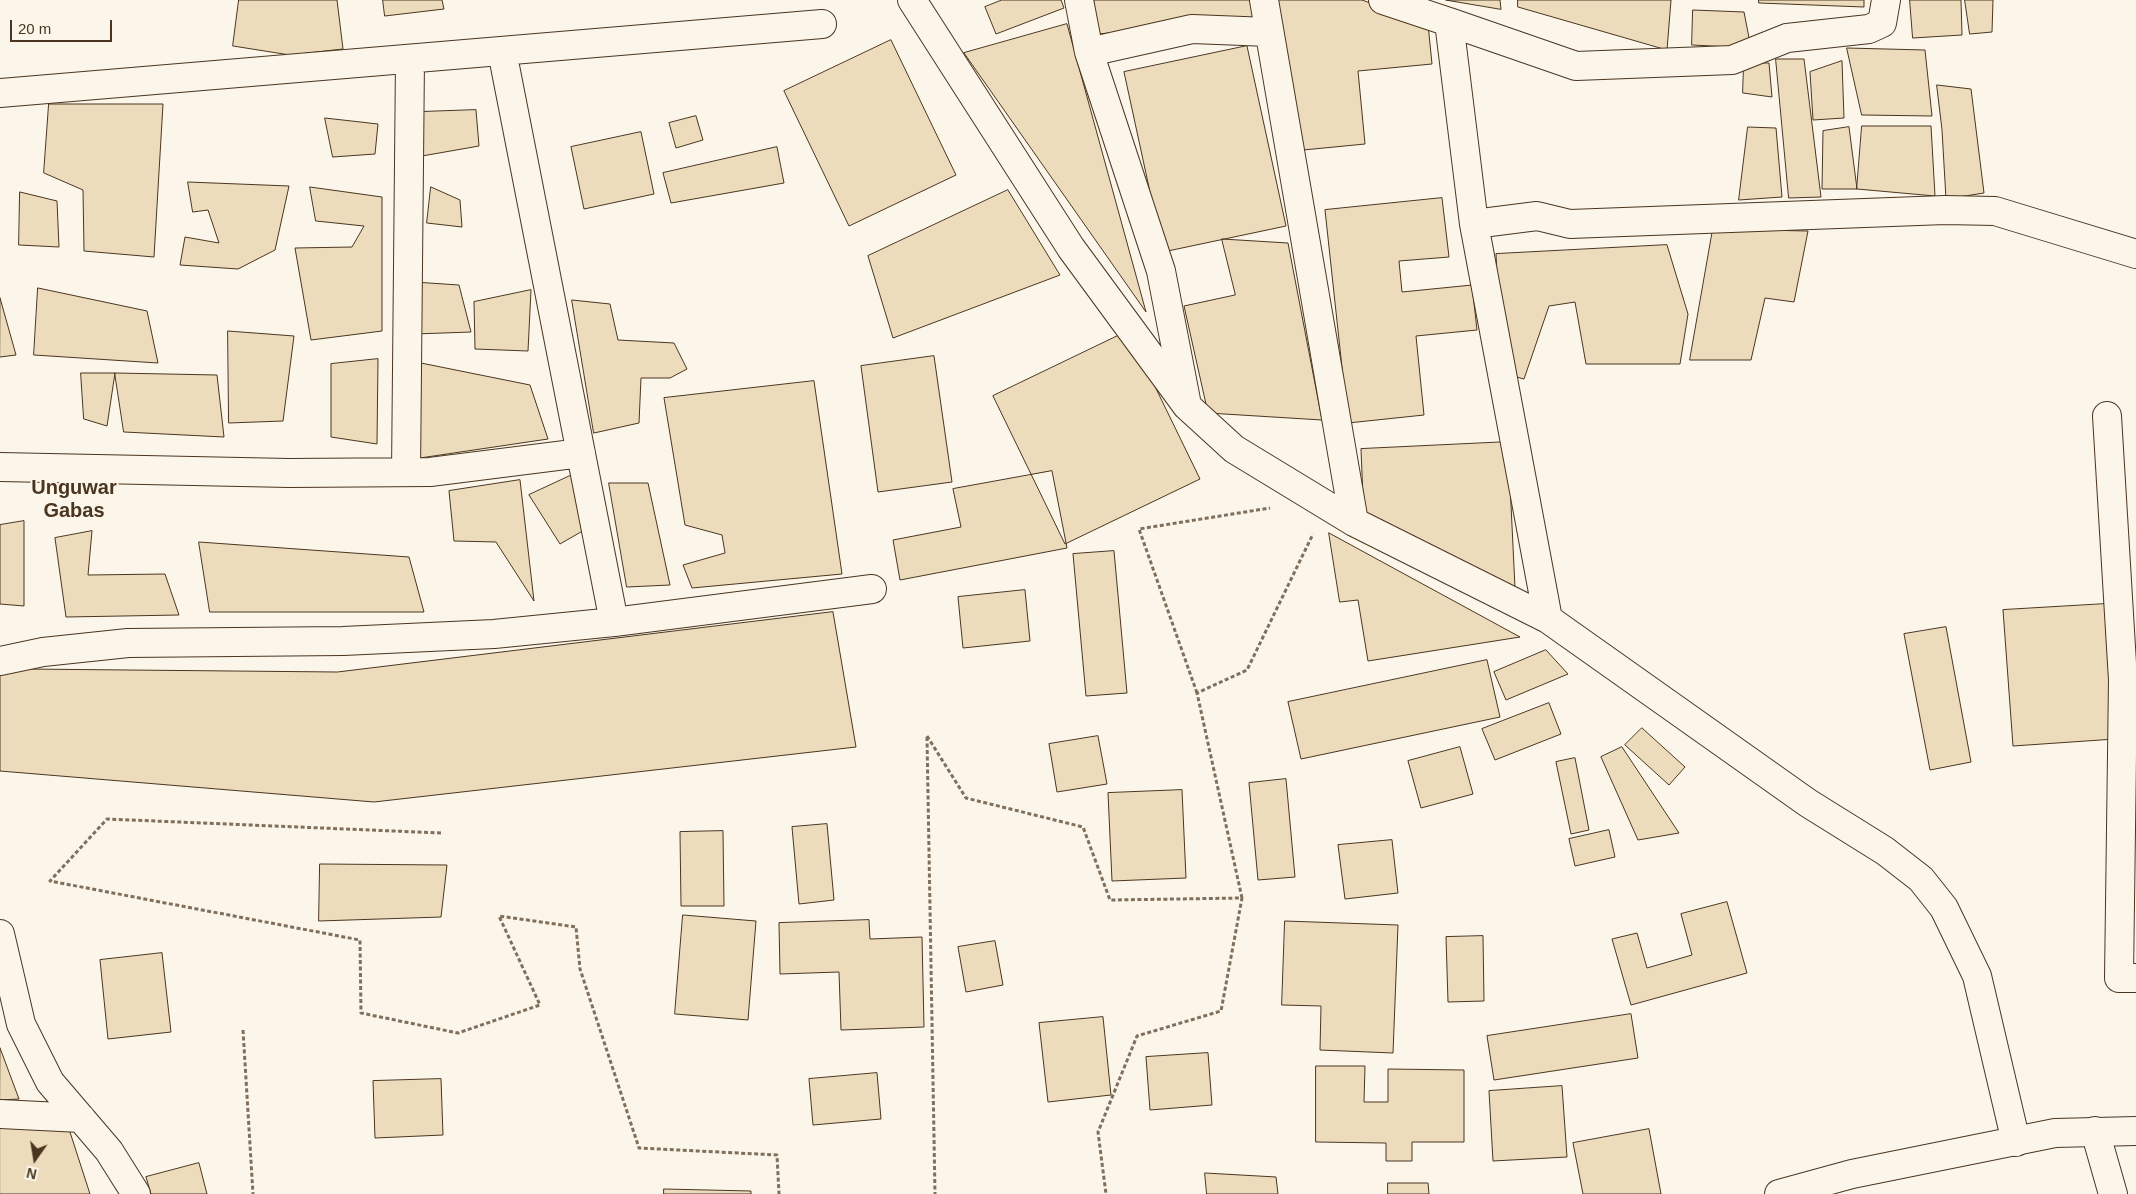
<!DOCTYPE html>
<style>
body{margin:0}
#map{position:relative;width:2136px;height:1194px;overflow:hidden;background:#fbf6e9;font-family:Arial,sans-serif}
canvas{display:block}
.north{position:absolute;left:10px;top:1134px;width:50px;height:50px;-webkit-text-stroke:4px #fbf6e9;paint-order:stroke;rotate:193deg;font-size:14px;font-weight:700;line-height:20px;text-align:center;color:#4a3520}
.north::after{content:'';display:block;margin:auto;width:18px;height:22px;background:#4a3520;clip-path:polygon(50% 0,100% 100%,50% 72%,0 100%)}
.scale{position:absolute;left:10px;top:20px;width:102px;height:22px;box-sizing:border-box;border:2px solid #4a3520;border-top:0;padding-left:6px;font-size:15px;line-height:18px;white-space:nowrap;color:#4a3520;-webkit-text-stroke:4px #fbf6e9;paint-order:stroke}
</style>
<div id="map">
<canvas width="2136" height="1194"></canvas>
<div class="north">N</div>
<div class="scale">20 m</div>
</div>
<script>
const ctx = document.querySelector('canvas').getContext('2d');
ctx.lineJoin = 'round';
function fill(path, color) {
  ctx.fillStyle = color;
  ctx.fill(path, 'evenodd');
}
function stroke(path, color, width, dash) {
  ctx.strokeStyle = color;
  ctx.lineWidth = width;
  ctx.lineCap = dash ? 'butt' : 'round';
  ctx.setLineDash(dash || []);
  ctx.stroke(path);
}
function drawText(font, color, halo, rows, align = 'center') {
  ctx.font = font + ' Arial,sans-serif';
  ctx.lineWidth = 4;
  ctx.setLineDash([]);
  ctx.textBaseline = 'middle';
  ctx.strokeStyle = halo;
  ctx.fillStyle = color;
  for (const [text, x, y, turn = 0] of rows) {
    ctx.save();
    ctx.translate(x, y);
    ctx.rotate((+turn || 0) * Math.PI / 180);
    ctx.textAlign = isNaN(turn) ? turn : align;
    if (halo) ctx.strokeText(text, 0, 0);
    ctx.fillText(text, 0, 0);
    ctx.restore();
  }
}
const building = new Path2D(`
 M239,0H337L343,49L290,55L233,46Z
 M383,0H442L444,9L385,16Z
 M1002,0H1061L1064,8L996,34L985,7Z
 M1094,0H1255L1257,22L1097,34Z
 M1278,0H1362L1428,24L1432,64L1358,71L1365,144L1293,151Z
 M1446,0H1500L1501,9Z
 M1518,0H1671L1667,50L1518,7Z
 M1759,0H1864V7L1759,3Z
 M1910,0H1961L1962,35L1913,38Z
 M1965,0H1993L1992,32L1970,34Z
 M1693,10L1744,12L1751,48L1692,45Z
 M1067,24L1146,312L964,53Z
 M891,40L956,175L849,226L784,91Z
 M1247,46L1286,226L1163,252L1124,72Z
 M1847,48L1925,50L1932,116L1862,115Z
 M1776,59H1804L1821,197L1789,198Z
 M1842,61L1844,118L1813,120L1810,72Z
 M1744,63H1769L1772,97L1743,93Z
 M1937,85L1971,89L1984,193L1946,199L1942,130Z
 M49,104H163L154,257L84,251L83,190L44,173Z
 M476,110L479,146L422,156L420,112Z
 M696,116L703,140L676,148L669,123Z
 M325,118L378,124L375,154L333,157Z
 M1862,126H1931L1935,196L1857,189Z
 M1748,127L1776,128L1782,197L1739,200Z
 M1849,127L1857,189H1822L1823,131Z
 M641,132L654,194L584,209L571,147Z
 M777,147L784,183L671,203L663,173Z
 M188,182L289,186L275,250L238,269L180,265L185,237L219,243L208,210L193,212Z
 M310,187L382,197V331L311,340L295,248L352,247L364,226L316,221Z
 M431,187L460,200L462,227L427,223Z
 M1008,190L1060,275L893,338L868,256Z
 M20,192L57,201L59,247L19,245Z
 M1442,198L1449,257L1399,261L1402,292L1472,285L1477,330L1416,336L1424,415L1348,423L1325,210Z
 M1713,229L1808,231L1794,302L1765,298L1751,360H1690Z
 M1222,239L1288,243L1322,420L1208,413L1184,306L1235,295Z
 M1667,245L1688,314L1680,364H1586L1575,302L1549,306L1524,379L1502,373L1496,254Z
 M414,282L459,285L471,332L415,334Z
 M38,288L147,311L158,363L34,355Z
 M531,290L528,351L475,349L474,302Z
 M0,298L16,355L0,357Z
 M572,300L610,304L618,340L674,343L687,369L670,378H641L639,423L594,433Z
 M228,331L294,336L283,421L229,423Z
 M1128,331L1200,479L1065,544L993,396Z
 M934,356L952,482L878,492L861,366Z
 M378,359L377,444L331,437V364Z
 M416,362L530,385L548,439L420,458Z
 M81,373H115L107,426L84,419Z
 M115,373L217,375L224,437L124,432Z
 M814,381L842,574L692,588L683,565L725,553L722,535L685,525L664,398Z
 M1508,442L1515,588L1364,522L1361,449Z
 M1052,471L1067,548L900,580L893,540L961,527L953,489Z
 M572,475L586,529L560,544L529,495Z
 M520,480L534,601L496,542L454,541L449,491Z
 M609,483H648L670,585L627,587Z
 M24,521V606L0,604V525Z
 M92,531L88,575L165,574L179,615L66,617L55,538Z
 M1329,533L1520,637L1368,661L1358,600L1340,602Z
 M199,542L409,557L424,612H210Z
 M1114,551L1127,693L1086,696L1073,554Z
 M1025,590L1030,641L963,648L958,597Z
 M2105,604L2115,739L2013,746L2003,610Z
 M833,612L856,747L374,802L0,771V674L24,669L337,672Z
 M1946,627L1971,762L1930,770L1904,634Z
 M1546,650L1568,674L1506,700L1494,672Z
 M1487,660L1500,717L1301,759L1288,702Z
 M1549,703L1561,734L1495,760L1482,729Z
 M1642,728L1685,767L1669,785L1625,745Z
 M1098,736L1107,784L1057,792L1049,744Z
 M1460,747L1473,794L1421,808L1408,761Z
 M1622,747L1679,833L1638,840L1601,757Z
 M1575,758L1589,830L1571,834L1556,762Z
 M1286,779L1295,877L1258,880L1249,783Z
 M1182,790L1186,878L1112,881L1108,793Z
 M827,824L834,900L799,904L792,827Z
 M1609,830L1615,857L1575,866L1569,839Z
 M723,831L724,906H681L680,832Z
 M1392,840L1398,893L1345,899L1338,845Z
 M320,864L447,865L441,917L319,921Z
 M1727,902L1747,973L1631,1005L1612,939L1637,933L1647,968L1692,955L1681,914Z
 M683,915L756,921L748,1020L675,1014Z
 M869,920L870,939L922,937L924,1027L841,1030L839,972L780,974L779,923Z
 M1285,921L1398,925L1393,1053L1320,1050L1321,1006L1282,1005Z
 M1483,936L1484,1001L1448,1002L1446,937Z
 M995,941L1003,985L966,992L958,947Z
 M162,953L171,1032L108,1039L100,960Z
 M1631,1014L1638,1058L1494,1080L1487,1036Z
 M1103,1017L1111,1095L1048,1102L1039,1023Z
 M0,1048L19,1099L0,1100Z
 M1208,1053L1212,1105L1150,1110L1146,1057Z
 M1316,1066H1365L1364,1102H1388V1069L1464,1070V1142H1412V1161H1386V1143L1316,1142Z
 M877,1073L881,1119L813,1125L809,1079Z
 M441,1079L443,1135L375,1138L373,1081Z
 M1562,1086L1567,1157L1493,1161L1489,1091Z
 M0,1128L69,1129L90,1194H0Z
 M1649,1129L1661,1194H1583L1573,1143Z
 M199,1163L207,1194H151L146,1177Z
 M1205,1173L1276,1177L1278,1194H1207Z
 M1388,1183H1428L1429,1194H1388Z
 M664,1189L751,1191V1194H664Z`);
fill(building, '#ecdcbc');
stroke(building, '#4a3520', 1);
const street = new Path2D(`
 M912,0L1071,248L1187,406L1234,449L1354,522L1548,619L1808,803L1885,851L1921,879L1944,908L1977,976L2016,1142
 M1079,0L1089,52
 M1264,0L1354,522
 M1383,0L1449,22L1474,224L1548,619
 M1449,22L1576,66L1732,60L1787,38L1869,29L1882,23L1886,0
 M502,51L614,622
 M0,93L822,24
 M1474,224L1537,216L1570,224L1945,210L1995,211L2136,254
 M1186,400L1161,271L1089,52L1192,29L1269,32
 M2107,416L2123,680L2119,978H2136
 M0,467L289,473L430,472L581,453
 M406,472L410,59
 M0,661L43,652L128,643L343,641L494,634L614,622L872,589
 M0,934L21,1024L50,1082L109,1151L136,1194
 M0,1114L81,1118
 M2095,1131L2113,1194`);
const secondary = new Path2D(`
 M1779,1194L1852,1174L2055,1133L2136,1131`);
stroke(street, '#4a3520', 30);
stroke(secondary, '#4a3520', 30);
stroke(new Path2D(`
 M1197,693L1139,529L1270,508
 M927,736L966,798L1083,827L1110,900L1242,898L1221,1011L1137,1036L1098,1132L1106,1194
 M927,737L935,1194
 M441,833L107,819L50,881L360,940L361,1013L458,1033L540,1005L499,916L576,927L580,969L639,1148L777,1155L779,1194
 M1242,898L1197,693L1247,670L1313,534
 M243,1030L253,1194`), '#7f6f5c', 3, [4, 2.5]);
stroke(street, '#fbf6e9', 28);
stroke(secondary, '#fbf6e9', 28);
drawText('bold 20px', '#4a3520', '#fbf6e9', [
 ["Unguwar",74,488],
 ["Gabas",74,511]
]);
</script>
